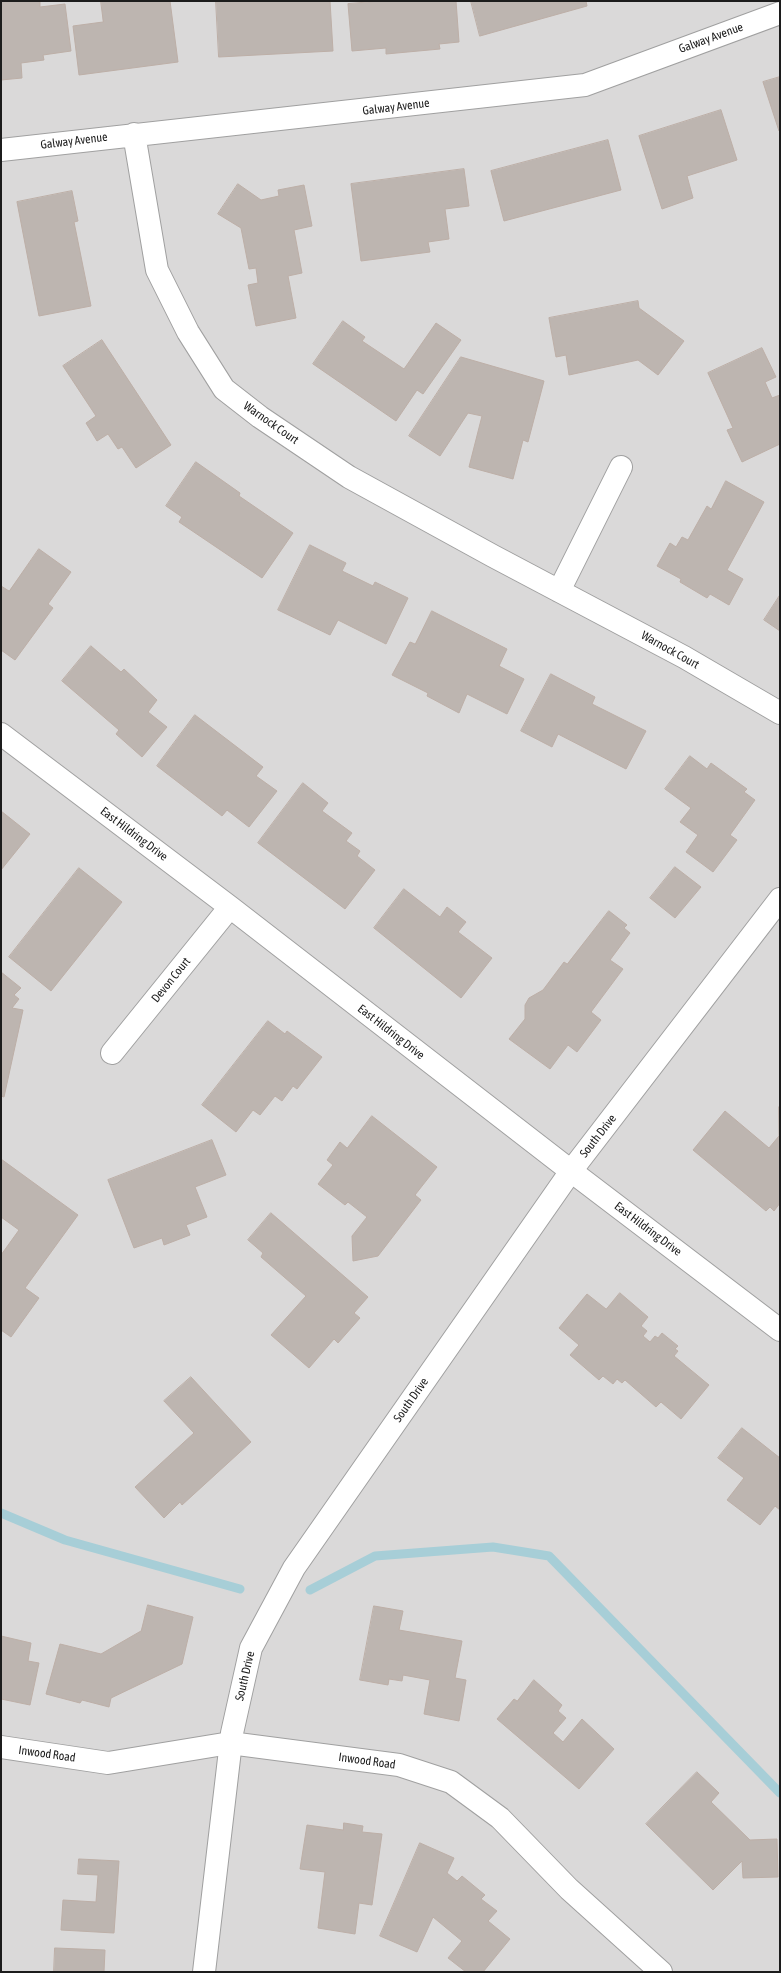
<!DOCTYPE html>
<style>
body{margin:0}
#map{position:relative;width:781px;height:1973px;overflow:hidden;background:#ede9e3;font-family:"Asap Condensed",sans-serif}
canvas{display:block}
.frame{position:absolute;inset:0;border:2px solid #1c1c1c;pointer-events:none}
</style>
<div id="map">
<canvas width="781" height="1973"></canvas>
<div class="frame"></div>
</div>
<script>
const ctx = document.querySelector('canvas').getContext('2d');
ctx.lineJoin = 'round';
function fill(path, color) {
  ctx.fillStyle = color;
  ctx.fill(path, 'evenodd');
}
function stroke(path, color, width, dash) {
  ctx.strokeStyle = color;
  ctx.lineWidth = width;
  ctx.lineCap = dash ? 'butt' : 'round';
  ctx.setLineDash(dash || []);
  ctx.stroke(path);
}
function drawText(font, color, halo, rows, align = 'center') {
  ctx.font = font + ' "Asap Condensed",sans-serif';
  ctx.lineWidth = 3;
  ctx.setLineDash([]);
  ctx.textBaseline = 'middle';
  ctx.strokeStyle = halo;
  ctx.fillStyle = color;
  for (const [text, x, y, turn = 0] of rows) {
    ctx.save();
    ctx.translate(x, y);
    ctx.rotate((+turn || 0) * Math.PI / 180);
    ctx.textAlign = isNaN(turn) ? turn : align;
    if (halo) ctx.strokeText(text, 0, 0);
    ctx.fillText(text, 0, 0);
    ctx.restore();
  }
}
fill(new Path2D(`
 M1,1H780V1972H1Z`), '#dad9d9');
stroke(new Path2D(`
 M1,1513L65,1540L240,1589
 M310,1590L375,1556L493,1547L549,1556L780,1793`), '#a7ced7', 9);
const building = new Path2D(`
 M1,1H40V7L65,4L71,51L43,55L44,60L21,63L22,78L1,80Z
 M101,1H170L178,62L79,75L73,26L103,22Z
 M216,1H330L333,51L219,57Z
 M380,1H456L459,42L439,44L440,49L386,54V48L352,51L348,4Z
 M471,1H586L587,6L480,36Z
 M780,77V130L779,131L763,82Z
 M721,110L737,160L687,176L693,198L662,209L639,136Z
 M608,140L621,190L504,221L491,171Z
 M464,169L469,206L445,209L449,239L428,242L430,252L361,261L351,184Z
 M238,184L261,200L279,196L278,190L304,185L312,226L294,230L302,273L288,276L296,318L256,326L248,285L258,283L256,268L249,269L241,228L218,214Z
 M72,191L78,221L74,222L91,306L39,316L17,202Z
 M638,301L639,308L684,341L658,375L638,360L569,375L566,355L556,357L549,318Z
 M343,321L365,337L362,341L404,369L436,323L461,340L423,394L417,390L396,421L313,364Z
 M102,340L171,445L136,468L122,447L118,449L108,434L97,441L86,423L96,416L63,366Z
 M762,348L776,377L765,382L772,398L780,395V444L742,462L727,430L733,428L708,373Z
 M461,357L544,381L528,442L523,440L513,479L469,467L482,416L468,413L440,456L409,436Z
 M196,462L240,493L239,496L293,533L262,578L179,522L182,517L166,506Z
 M726,481L764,502L727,570L743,579L729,605L710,594L707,598L680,582L681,579L657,566L670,543L676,547L682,537L688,540L707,506L711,509Z
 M310,545L346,563L342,571L373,586L375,582L408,598L386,644L338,620L330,635L278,610Z
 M39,549L71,572L48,604L53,608L15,660L1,650V586L9,591Z
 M780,595V631L764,620Z
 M432,611L507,649L499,666L524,679L507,714L467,694L459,713L427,696L428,693L392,675L410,642L415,644Z
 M91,646L121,672L124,669L157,700L148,712L167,727L142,757L116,734L119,730L62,681Z
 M551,674L595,697L592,704L646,731L626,769L558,734L552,747L521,731Z
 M195,715L263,767L256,776L277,791L249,827L227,810L222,816L157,766Z
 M690,756L707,769L711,763L747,789L744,792L755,800L730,835L737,840L713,872L686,852L698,835L680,822L691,808L665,789Z
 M303,783L328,803L322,811L352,833L346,841L360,851L357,856L375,870L345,909L258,843Z
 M1,811L30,834L1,870Z
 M675,867L701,887L675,918L650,898Z
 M79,868L122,902L51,991L9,957Z
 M404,889L440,917L447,907L466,922L458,932L492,958L461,998L374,928Z
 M609,911L627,925L624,928L630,933L610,960L623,969L591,1012L601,1020L577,1052L568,1045L550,1069L509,1039L525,1019V1005L529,998L543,990L564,962L567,964Z
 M1,972L21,988L14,995L19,999L12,1008L23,1010L4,1097L1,1096Z
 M268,1021L285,1034L287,1031L322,1057L297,1089L293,1086L282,1101L275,1096L260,1115L253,1110L236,1132L202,1105Z
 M779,1107L780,1203L774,1211L770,1207L766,1211L693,1150L725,1111L769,1148L779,1136Z
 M372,1116L437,1167L415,1195L421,1200L378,1256L353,1261L352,1236L367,1217L348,1202L345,1205L318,1184L333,1165L327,1160L340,1142L347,1148Z
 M212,1140L226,1175L195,1187L207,1217L186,1225L190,1235L164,1245L162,1238L134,1248L108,1180Z
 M1,1159L78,1215L25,1288L39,1298L11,1337L1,1330V1255L19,1230L1,1217Z
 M271,1213L368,1297L354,1313L360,1318L338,1343L334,1339L309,1368L271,1335L306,1296L261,1257L263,1253L248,1240Z
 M620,1293L648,1317L641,1326L647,1331L643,1336L650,1342L655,1336L658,1338L662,1333L678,1346L675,1349L678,1351L674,1356L709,1385L681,1419L661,1402L656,1407L625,1380L622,1383L617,1379L613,1384L603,1376L599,1380L570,1355L579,1345L559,1328L587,1294L606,1309Z
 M191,1377L251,1442L182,1505L180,1502L164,1518L135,1487L194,1433L164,1401Z
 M742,1428L780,1458V1510L775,1506L760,1525L727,1500L744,1478L718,1458Z
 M148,1605L193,1617L182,1664L111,1698L109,1707L82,1700L80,1703L46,1694L60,1644L101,1654L141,1631Z
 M374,1606L403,1611L399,1630L462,1641L455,1678L466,1680L459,1721L424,1714L430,1680L403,1675L402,1681L389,1679L388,1685L360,1680Z
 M1,1636L31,1643L28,1661L39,1663L30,1705L1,1699Z
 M534,1680L562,1705L558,1711L566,1718L553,1733L563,1742L582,1719L614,1749L579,1789L497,1719L514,1699L517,1701Z
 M697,1772L719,1793L711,1802L750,1840L777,1839L778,1877L743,1878L742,1861L713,1890L646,1824Z
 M344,1823L363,1826L362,1832L382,1834L372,1905L359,1903L355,1934L318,1928L325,1872L300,1869L307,1825L343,1830Z
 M420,1843L454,1858L447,1873L457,1881L462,1876L485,1895L481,1899L497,1911L488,1921L510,1939L483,1972H466L448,1958L462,1941L433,1917L417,1952L380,1936Z
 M79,1859L119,1861L114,1933L61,1930L63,1900L96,1902L98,1875L78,1874Z
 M55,1948L105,1950L104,1972H54Z`);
fill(building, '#bdb5b0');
stroke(building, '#bdafa7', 1);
const minor = new Path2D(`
 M134,134L157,270L188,332L224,389L260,417L349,477L493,556L684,657L780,713
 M1,150L585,85L780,13
 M559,591L621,467
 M1,734L230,907L571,1171L780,1330
 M112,1053L230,907
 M1,1747L108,1763L230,1743L399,1765L451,1782L500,1818L569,1889L661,1972`);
const tertiary = new Path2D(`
 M204,1972L232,1733L251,1648L294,1568L571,1171L780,899`);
stroke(minor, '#a0a0a0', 24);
stroke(tertiary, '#a0a0a0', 24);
stroke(minor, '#fff', 22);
stroke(tertiary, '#fff', 22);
drawText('12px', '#1c1c1c', '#fff', [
 ["Galway Avenue",711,38,-20],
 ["Galway Avenue",396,107,-7],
 ["Galway Avenue",74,141,-7],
 ["Warnock Court",271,423,35],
 ["Warnock Court",670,650,29],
 ["East Hildring Drive",134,834,37],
 ["Devon Court",171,980,-51],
 ["East Hildring Drive",391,1032,38],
 ["South Drive",598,1136,-52],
 ["East Hildring Drive",648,1229,37],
 ["South Drive",411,1400,-55],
 ["South Drive",245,1676,-77],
 ["Inwood Road",47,1754,8],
 ["Inwood Road",367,1761,8]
]);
</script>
